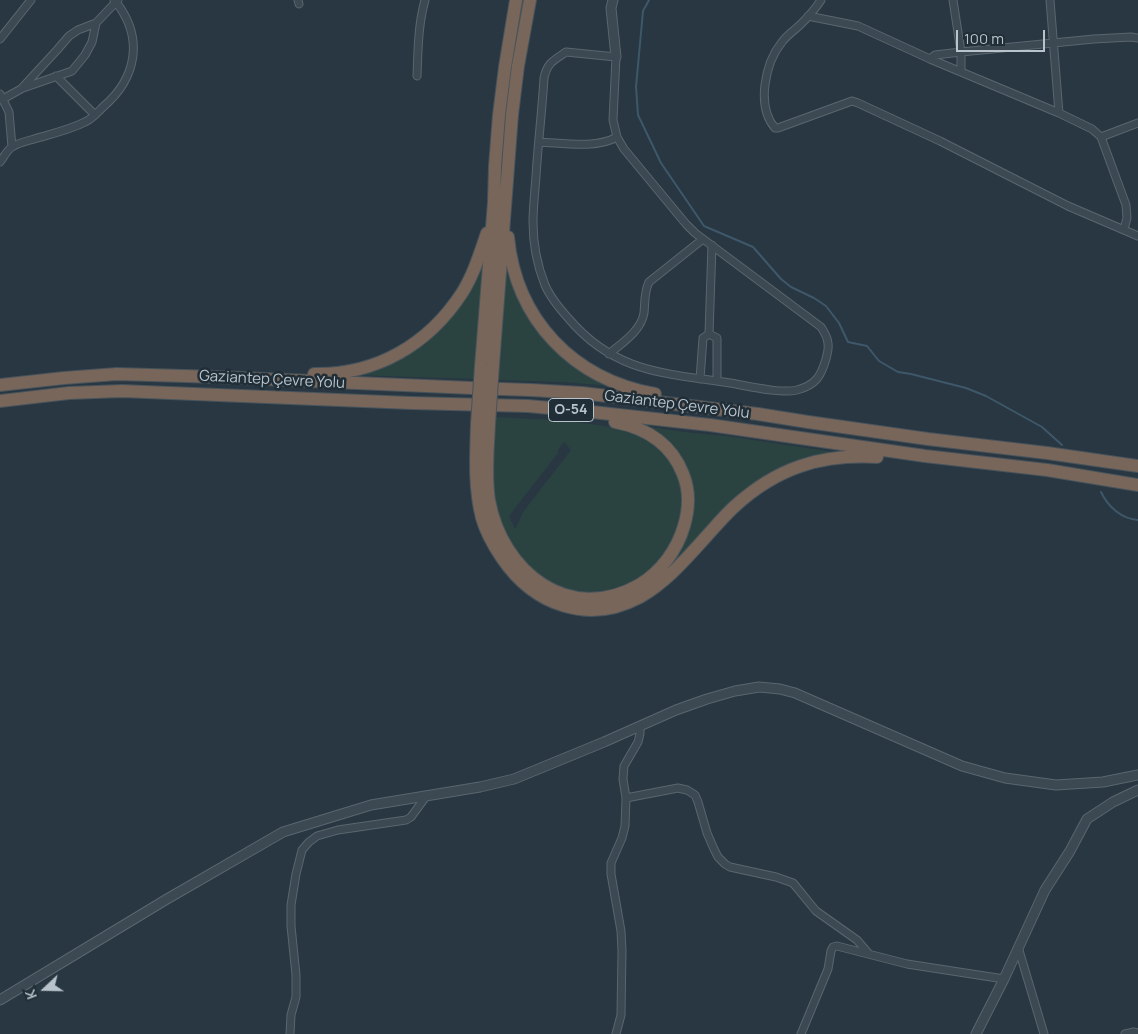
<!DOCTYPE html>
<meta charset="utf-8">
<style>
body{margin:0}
#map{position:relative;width:1138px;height:1034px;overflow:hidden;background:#283742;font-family:Manrope,sans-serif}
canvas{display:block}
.north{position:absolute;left:20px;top:964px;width:50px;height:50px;-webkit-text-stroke:4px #202e37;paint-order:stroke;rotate:249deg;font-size:14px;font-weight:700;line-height:20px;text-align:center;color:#b9c3cb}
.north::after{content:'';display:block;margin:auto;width:18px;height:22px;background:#b9c3cb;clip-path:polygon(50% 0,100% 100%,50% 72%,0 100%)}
.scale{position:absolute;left:956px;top:30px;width:89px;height:22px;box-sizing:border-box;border:2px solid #b9c3cb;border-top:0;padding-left:6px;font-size:15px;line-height:18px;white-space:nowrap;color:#b9c3cb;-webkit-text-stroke:4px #202e37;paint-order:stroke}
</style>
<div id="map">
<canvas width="1138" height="1034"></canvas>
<div class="north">K</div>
<div class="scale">100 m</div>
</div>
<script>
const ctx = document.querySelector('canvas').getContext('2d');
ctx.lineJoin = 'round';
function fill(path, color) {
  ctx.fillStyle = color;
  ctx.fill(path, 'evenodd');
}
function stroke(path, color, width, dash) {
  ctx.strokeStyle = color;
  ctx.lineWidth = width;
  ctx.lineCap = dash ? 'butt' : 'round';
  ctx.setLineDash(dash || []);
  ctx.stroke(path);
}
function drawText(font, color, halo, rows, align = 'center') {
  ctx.font = font + ' Manrope,sans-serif';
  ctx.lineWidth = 5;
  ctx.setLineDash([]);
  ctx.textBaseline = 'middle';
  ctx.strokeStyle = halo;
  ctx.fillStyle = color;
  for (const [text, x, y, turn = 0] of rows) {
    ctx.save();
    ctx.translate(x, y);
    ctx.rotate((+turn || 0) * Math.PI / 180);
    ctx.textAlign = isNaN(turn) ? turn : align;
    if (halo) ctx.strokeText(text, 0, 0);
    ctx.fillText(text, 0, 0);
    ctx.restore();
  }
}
fill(new Path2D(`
 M504,251L525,309L611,386L563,382L497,380Z
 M485,253L476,379L354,375L421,344Z
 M494,417L558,420L605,426L638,434L662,449L670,460L682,486V513L674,538L666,552L653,567L640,578L609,592L577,593L549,582L525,563L516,552L501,527L492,487ZM564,442L571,450L523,512L518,524L515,529L509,516L558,453V450Z
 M644,426L684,432L727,436L840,453L789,466L671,565L691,483Z`), '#2a4341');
stroke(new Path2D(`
 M649,0L643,11L636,87L638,115L661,163L704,226L753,247L781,279L791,287L814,298L826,306L839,323L848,342L867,346L879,361L898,372L911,374L966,388L986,396L1042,427L1062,445
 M1101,492C1108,507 1122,519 1138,520`), '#3e586a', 2);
const minor = new Path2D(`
 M298,0L299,4
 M821,0C816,8 808,17 801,24C795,30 787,35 782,42C765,63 756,106 775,128H778L852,101L858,103L940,141L1068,206L1138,236
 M953,0L961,52V72
 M1050,0L1059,113
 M808,16L858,26L930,59L1059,113L1092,129L1101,137L1126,205L1127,218L1124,229
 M0,39L31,0
 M566,52L616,57L613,120L617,137L624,149L686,224L695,233L821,327C824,332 828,337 828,344C829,349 827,354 826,359C821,376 816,385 797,390C781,394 748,386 730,383C665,373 615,373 569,319C560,309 550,297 545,285C537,265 533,243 533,222C533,207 535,191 536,176C538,144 542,111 544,78C547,63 554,60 566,52Z
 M930,59L935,55L961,52L1094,39L1131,37L1138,38
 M56,76L95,115
 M417,76C418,51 418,25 425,0
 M23,88L72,71L85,55L92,42L96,23
 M0,94L9,112L12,147
 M0,99H3L21,89L57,50L69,36L78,30L96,23L116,2L114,0
 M1101,137L1138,123
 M539,142C563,143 596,149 617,137
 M0,162C4,157 7,150 12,147C18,143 27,141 34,139C51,134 69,130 85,122C92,119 98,112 103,107C137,78 144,38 116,2L118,0
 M709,334L717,338V381
 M609,354C622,343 641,331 644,313C645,303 644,292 649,282L703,239
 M700,379L703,338L709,334L712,245
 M626,798L678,788L687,790L695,795L698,802L707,833L714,849L718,857L725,864L730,867L776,877L793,883L798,889L816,911L857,940L869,954
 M1018,947L1044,1034
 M290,1034L291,1015L296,997V975L291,926V905L296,874L302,850L309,842L317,836L338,830L406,820L411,817L427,795
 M616,1034L621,1015L622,951L621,931L611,874V863L622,838L625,826L626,798L623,779L624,766L638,742L640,734V726
 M801,1034L828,969L831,951L833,947L837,946L907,964L1004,979
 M1125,1034L1134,1032L1138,1033`);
const tertiary = new Path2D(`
 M613,0L611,8L616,57
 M0,1000L167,899L283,832L371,805L480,787L514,779L604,742L676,710L707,699L735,691L759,687L780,689L795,693L962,766L1005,778L1056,785L1103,782L1138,775
 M976,1034L1004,979L1045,890L1070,851L1087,819L1113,802L1138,790`);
const motorway = new Path2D(`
 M508,237C516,320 573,379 655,394
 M493,365L512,115L518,66L530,0
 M481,366L494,202L495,166L499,115L505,67L516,0
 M314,374C376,375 428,345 462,293C474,274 480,253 487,233
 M0,385L64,378L117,374L218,377L472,388L531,390L582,393L758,414L808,422L928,439L1047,453L1138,466
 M0,401L69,393L122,391L411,403L528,406L583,411L710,425L925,456L1047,470L1138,485
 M477,424C476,456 474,487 482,518C486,532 494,546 502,558C534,605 588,625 640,597C665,583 685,560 704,539C714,528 724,516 735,506C777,468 820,454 877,457
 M489,424C488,449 485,475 489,500C502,572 569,625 639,585C661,572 677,550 684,526C689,509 690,491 683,474C671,443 646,428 615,422`);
stroke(minor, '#5a666f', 9);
stroke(tertiary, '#5a666f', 11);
stroke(motorway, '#47535c', 14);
stroke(minor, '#3c4952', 7);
stroke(tertiary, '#3c4952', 9);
stroke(motorway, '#776659', 12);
const motorwayBridge = new Path2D(`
 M477,424L481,366
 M489,424L493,365`);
stroke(motorwayBridge, '#47535c', 14, []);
stroke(motorwayBridge, '#776659', 12);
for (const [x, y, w] of [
 [571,410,45]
]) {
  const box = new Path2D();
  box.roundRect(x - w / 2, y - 11.5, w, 23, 4);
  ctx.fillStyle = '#202e37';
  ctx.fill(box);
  stroke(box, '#b9c3cb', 1);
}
drawText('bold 14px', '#b9c3cb', null, [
 ["O-54",571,410]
]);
drawText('15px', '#b9c3cb', '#202e37', [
 ["Gaziantep Çevre Yolu",272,380,3],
 ["Gaziantep Çevre Yolu",677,405,7]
]);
</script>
